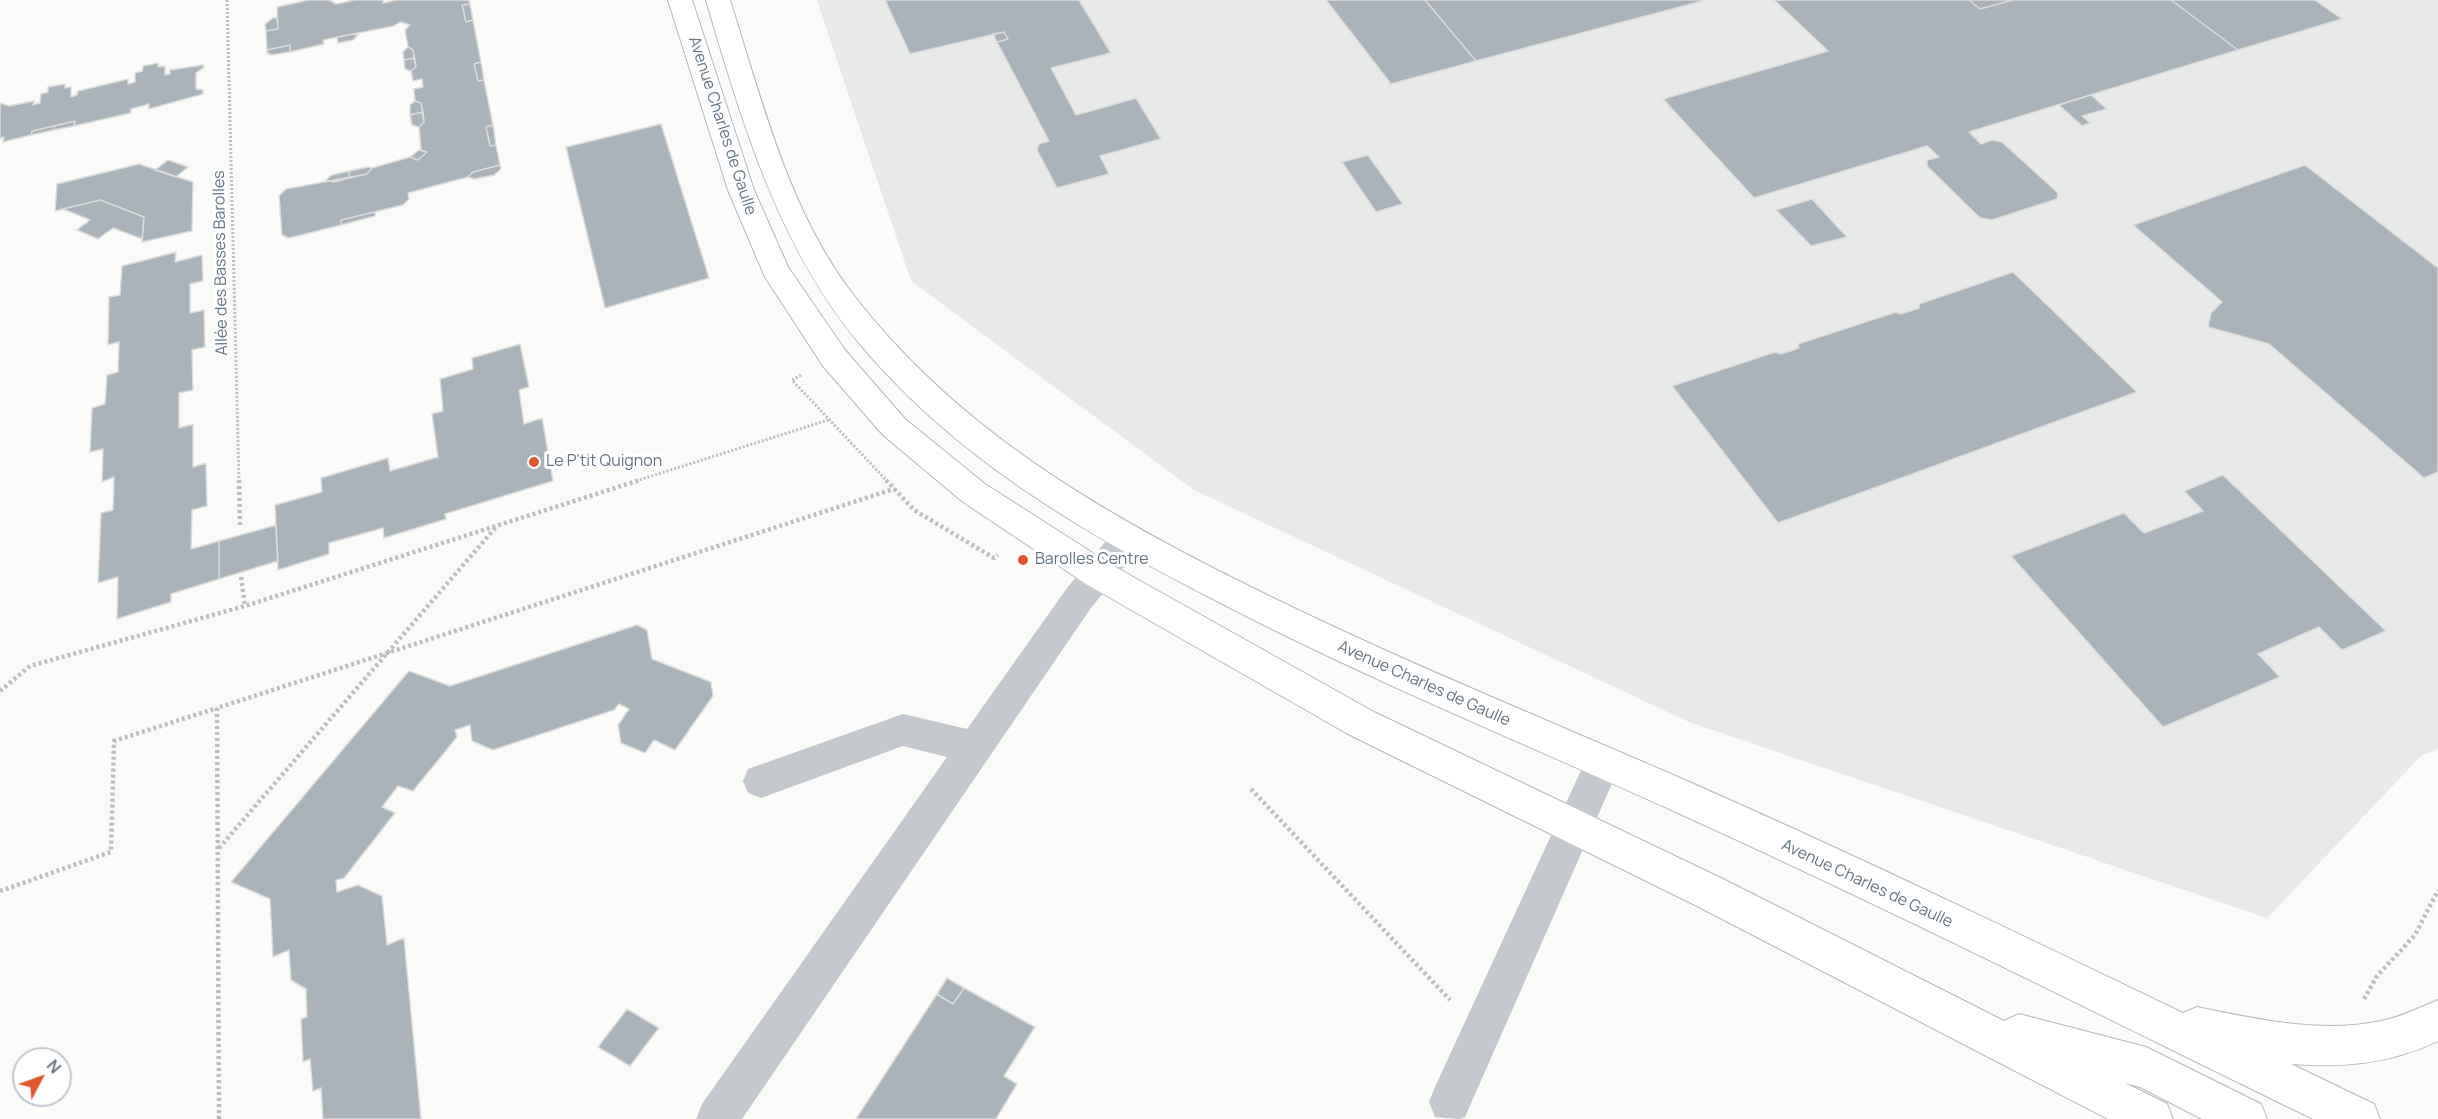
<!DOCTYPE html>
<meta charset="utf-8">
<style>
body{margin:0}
#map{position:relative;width:2438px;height:1119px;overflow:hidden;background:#fafaf8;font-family:Manrope,sans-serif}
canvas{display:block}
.north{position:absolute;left:12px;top:1047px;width:60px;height:60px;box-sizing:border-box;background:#fff;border:2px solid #c1c8cd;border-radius:50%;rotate:49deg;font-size:16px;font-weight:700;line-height:24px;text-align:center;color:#657683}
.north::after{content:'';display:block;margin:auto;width:21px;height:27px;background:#e4572e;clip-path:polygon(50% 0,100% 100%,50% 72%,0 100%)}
</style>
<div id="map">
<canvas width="2438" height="1119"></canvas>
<div class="north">N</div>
</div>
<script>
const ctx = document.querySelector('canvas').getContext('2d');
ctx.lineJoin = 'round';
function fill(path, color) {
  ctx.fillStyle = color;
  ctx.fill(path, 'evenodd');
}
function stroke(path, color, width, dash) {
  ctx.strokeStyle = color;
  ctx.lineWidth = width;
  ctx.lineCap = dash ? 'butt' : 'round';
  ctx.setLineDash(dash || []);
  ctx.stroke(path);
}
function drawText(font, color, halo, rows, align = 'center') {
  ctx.font = font + ' Manrope,sans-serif';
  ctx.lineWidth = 6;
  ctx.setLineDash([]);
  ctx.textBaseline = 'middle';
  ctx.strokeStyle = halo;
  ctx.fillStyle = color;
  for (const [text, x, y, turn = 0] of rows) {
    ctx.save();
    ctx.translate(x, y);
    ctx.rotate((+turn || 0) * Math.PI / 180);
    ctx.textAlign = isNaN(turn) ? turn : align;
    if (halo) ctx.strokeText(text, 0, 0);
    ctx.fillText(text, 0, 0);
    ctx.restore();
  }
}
fill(new Path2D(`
 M817,0H2438V749L2421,756L2267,918L1689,722L1194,490L911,281Z`), '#e8e9e9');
const building = new Path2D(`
 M309,0H329L336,4L355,0H383V3L397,0H469L470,4L462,5L466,22L473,20L481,62L474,64L478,81L484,80L493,125L486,127L490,146L496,145L500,165L473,172L468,177L408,193L409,199L403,205L341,220V225L289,238L282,235L279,196L286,189L367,174L372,168L410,157L418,160L427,152L421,150L419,127L424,122L421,103L415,101L414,89L423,87L422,79L413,81L411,71L416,67L413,50L408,47L405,30L410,25L400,22L394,26L323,40L324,44L290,52V45L267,50L266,31L278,29L277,7Z
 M885,0H1079L1111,53L1051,68L1076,115L1136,98L1161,139L1100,156L1109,174L1057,188L1037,150L1039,144L1049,141L997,42L1008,39L1004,32L910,54Z
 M1326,0H1425L1476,61L1391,84Z
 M1425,0H1706L1476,61Z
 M1774,0H1969L1980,9L2013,0H2171L2238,50L1969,132L1981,144L1992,140L2002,142L2058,193L2057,199L1992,220L1980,218L1927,166V160L1939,157L1927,146L1754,198L1663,99L1828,51Z
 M1969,0H2013L1980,9Z
 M2171,0H2315L2342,19L2238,50Z
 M470,4L473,20L466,22L462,5Z
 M273,18H277L278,29L266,31L265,24Z
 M1004,32L1008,39L997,42L993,34Z
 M353,34L358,35L353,40L338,43L337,37Z
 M290,45V52L272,55L267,53V50Z
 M408,47L413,50L414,58L404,60L403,52Z
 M414,58L416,67L411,71L405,69L404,60Z
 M481,62L484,80L478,81L474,64Z
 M158,63V67L165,66V75L170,74V70L203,65L204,67L196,73V89L203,90V94L149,109V104L131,109V113L74,126L75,121L32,131L31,135L3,142L4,137L0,138V103L9,106L34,101L33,105L40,103L41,94L48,92V87L65,84V88L71,87V97L77,95L78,91L128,79V84L135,82V73L142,71L143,66Z
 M2091,95L2107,109L2082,116L2090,123L2082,126L2059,105Z
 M415,101L421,103L423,112L410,115V105Z
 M423,112L424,122L419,127L412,125L410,115Z
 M75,121L74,126L54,130V126Z
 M661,124L709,278L605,308L566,147Z
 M493,125L496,145L490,146L486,127Z
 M54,126V130L31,135L32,131Z
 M419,150L427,152L418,160L410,157Z
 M1368,155L1403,204L1376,212L1342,162Z
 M168,160L188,167L176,177L155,170Z
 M139,164L193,182L192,231L142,242L144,217L100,200L55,211L57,184Z
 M500,165L501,169L494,175L474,179L468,177L473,172Z
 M2305,165L2438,268V472L2424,478L2269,344L2208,327L2211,313L2222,302L2133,225Z
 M368,167L372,168L367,174L349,178V171Z
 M349,171V178L334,182L326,180L332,175Z
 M1812,199L1847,237L1811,246L1776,210Z
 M100,200L144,217L142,239L113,228L98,239L77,230L90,220L63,209Z
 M375,212V216L341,225V220Z
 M176,252L175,262L202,255L203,281L190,284V313L204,310L205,347L192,350L193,390L179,393V428L193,424V467L206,463L207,506L192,510L191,549L219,541V579L171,594V602L117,619L118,577L98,583L101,513L113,510L114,477L102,482L103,449L90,452L92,408L105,404L107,375L118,372L119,342L108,345L109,297L120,295L122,266Z
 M2013,272L2137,392L1778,523L1672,386L1775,352L1781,354L1799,348L1798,344L1896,312L1901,314L1919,308V304Z
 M520,344L529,387L519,390L524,424L542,418L553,481L445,514L446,519L384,538L383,528L329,543V554L278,570L275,505L322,492L321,478L388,458L390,471L438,457L432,414L443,411L440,379L473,369L472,358Z
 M2223,475L2386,631L2342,650L2319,627L2258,654L2280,677L2163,727L2011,556L2124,513L2144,533L2203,511L2184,491Z
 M276,525L278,561L219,579V541Z
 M637,625L647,630L652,659L711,682L713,696L675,750L654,740L645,753L621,743L618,725L629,709L619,704L614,710L493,750L472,741L470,725L455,730L457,737L413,791L398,786L382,807L395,813L344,878L336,880L337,892L358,885L382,896L387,945L404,938L421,1119H323L321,1088L313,1091L310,1059L303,1062L301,1019L307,1017L306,989L291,980L289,950L273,957L270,899L231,882L409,671L450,686Z
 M947,978L964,988L953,1004L937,994Z
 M964,988L1035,1027L1004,1076L1017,1084L996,1119H856L937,994L953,1004Z
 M627,1009L659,1028L630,1066L598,1047Z`);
fill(building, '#aab3b9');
stroke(building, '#dcdcda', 1.5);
const secondary = new Path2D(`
 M668,0H692L754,190L788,267L845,350L905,419L985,484L1110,564L1374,712L1725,880L2004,1021L2019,1014L2146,1047L2261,1104L2267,1119H2202L2140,1087L2125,1083L2167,1104L2173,1119H2108L1697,906L1348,734L1086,584L963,502L883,435L823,366L765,277L728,190Z
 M706,0H730C762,101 789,213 855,297C956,427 1095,509 1239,581C1380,652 1526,711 1671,774C1843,849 2013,931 2183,1013L2197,1007C2256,1019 2321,1034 2381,1021C2401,1017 2419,1008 2438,1000V1041C2390,1064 2343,1068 2291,1064L2374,1104L2380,1119H2313C2102,1016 1892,910 1678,813C1522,742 1364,678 1213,599C1082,532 954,457 859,343C777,244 742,121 706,0Z`);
stroke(secondary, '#b3babf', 2);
stroke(new Path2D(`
 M227,0L239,481
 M801,375L792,380L887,481
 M636,481L828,420`), '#bbbfc2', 3, [2, 2]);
stroke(new Path2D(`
 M239,480L240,525
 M886,480L914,510L994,558L998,555
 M241,577L245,606
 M0,691L30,666L245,606L640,480
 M1251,789L1450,1000
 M219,848L496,527
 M0,891L111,852L114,741L217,708
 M2364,999L2377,976L2415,935L2438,890
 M219,1119L217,708L894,489`), '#bbbfc2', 4.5, [3, 3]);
fill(new Path2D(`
 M1128,525L1140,529L1144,538L1140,547L1091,608L742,1119H696L702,1104L947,757L903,746L761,798L748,793L743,781L748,769L903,714L967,729L1067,588L1116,529Z
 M1603,746L1616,751L1621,763L1465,1117L1459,1119L1435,1117L1429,1102L1435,1087L1590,751Z`), '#c3c8cc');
fill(secondary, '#fff');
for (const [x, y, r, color] of [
 [534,462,6,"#e4572e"],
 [1023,560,6,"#e4572e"]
]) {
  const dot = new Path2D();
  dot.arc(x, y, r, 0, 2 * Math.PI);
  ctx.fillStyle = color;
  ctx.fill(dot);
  stroke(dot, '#fff', 2);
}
drawText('16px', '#657683', '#fff', [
 ["Avenue Charles de Gaulle",722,126,72],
 ["Allée des Basses Barolles",221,263,-91],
 ["Avenue Charles de Gaulle",1424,684,24],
 ["Avenue Charles de Gaulle",1867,884,25]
]);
drawText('16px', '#657683', '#fff', [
 ["Le P'tit Quignon",546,462],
 ["Barolles Centre",1035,560]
], 'left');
</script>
